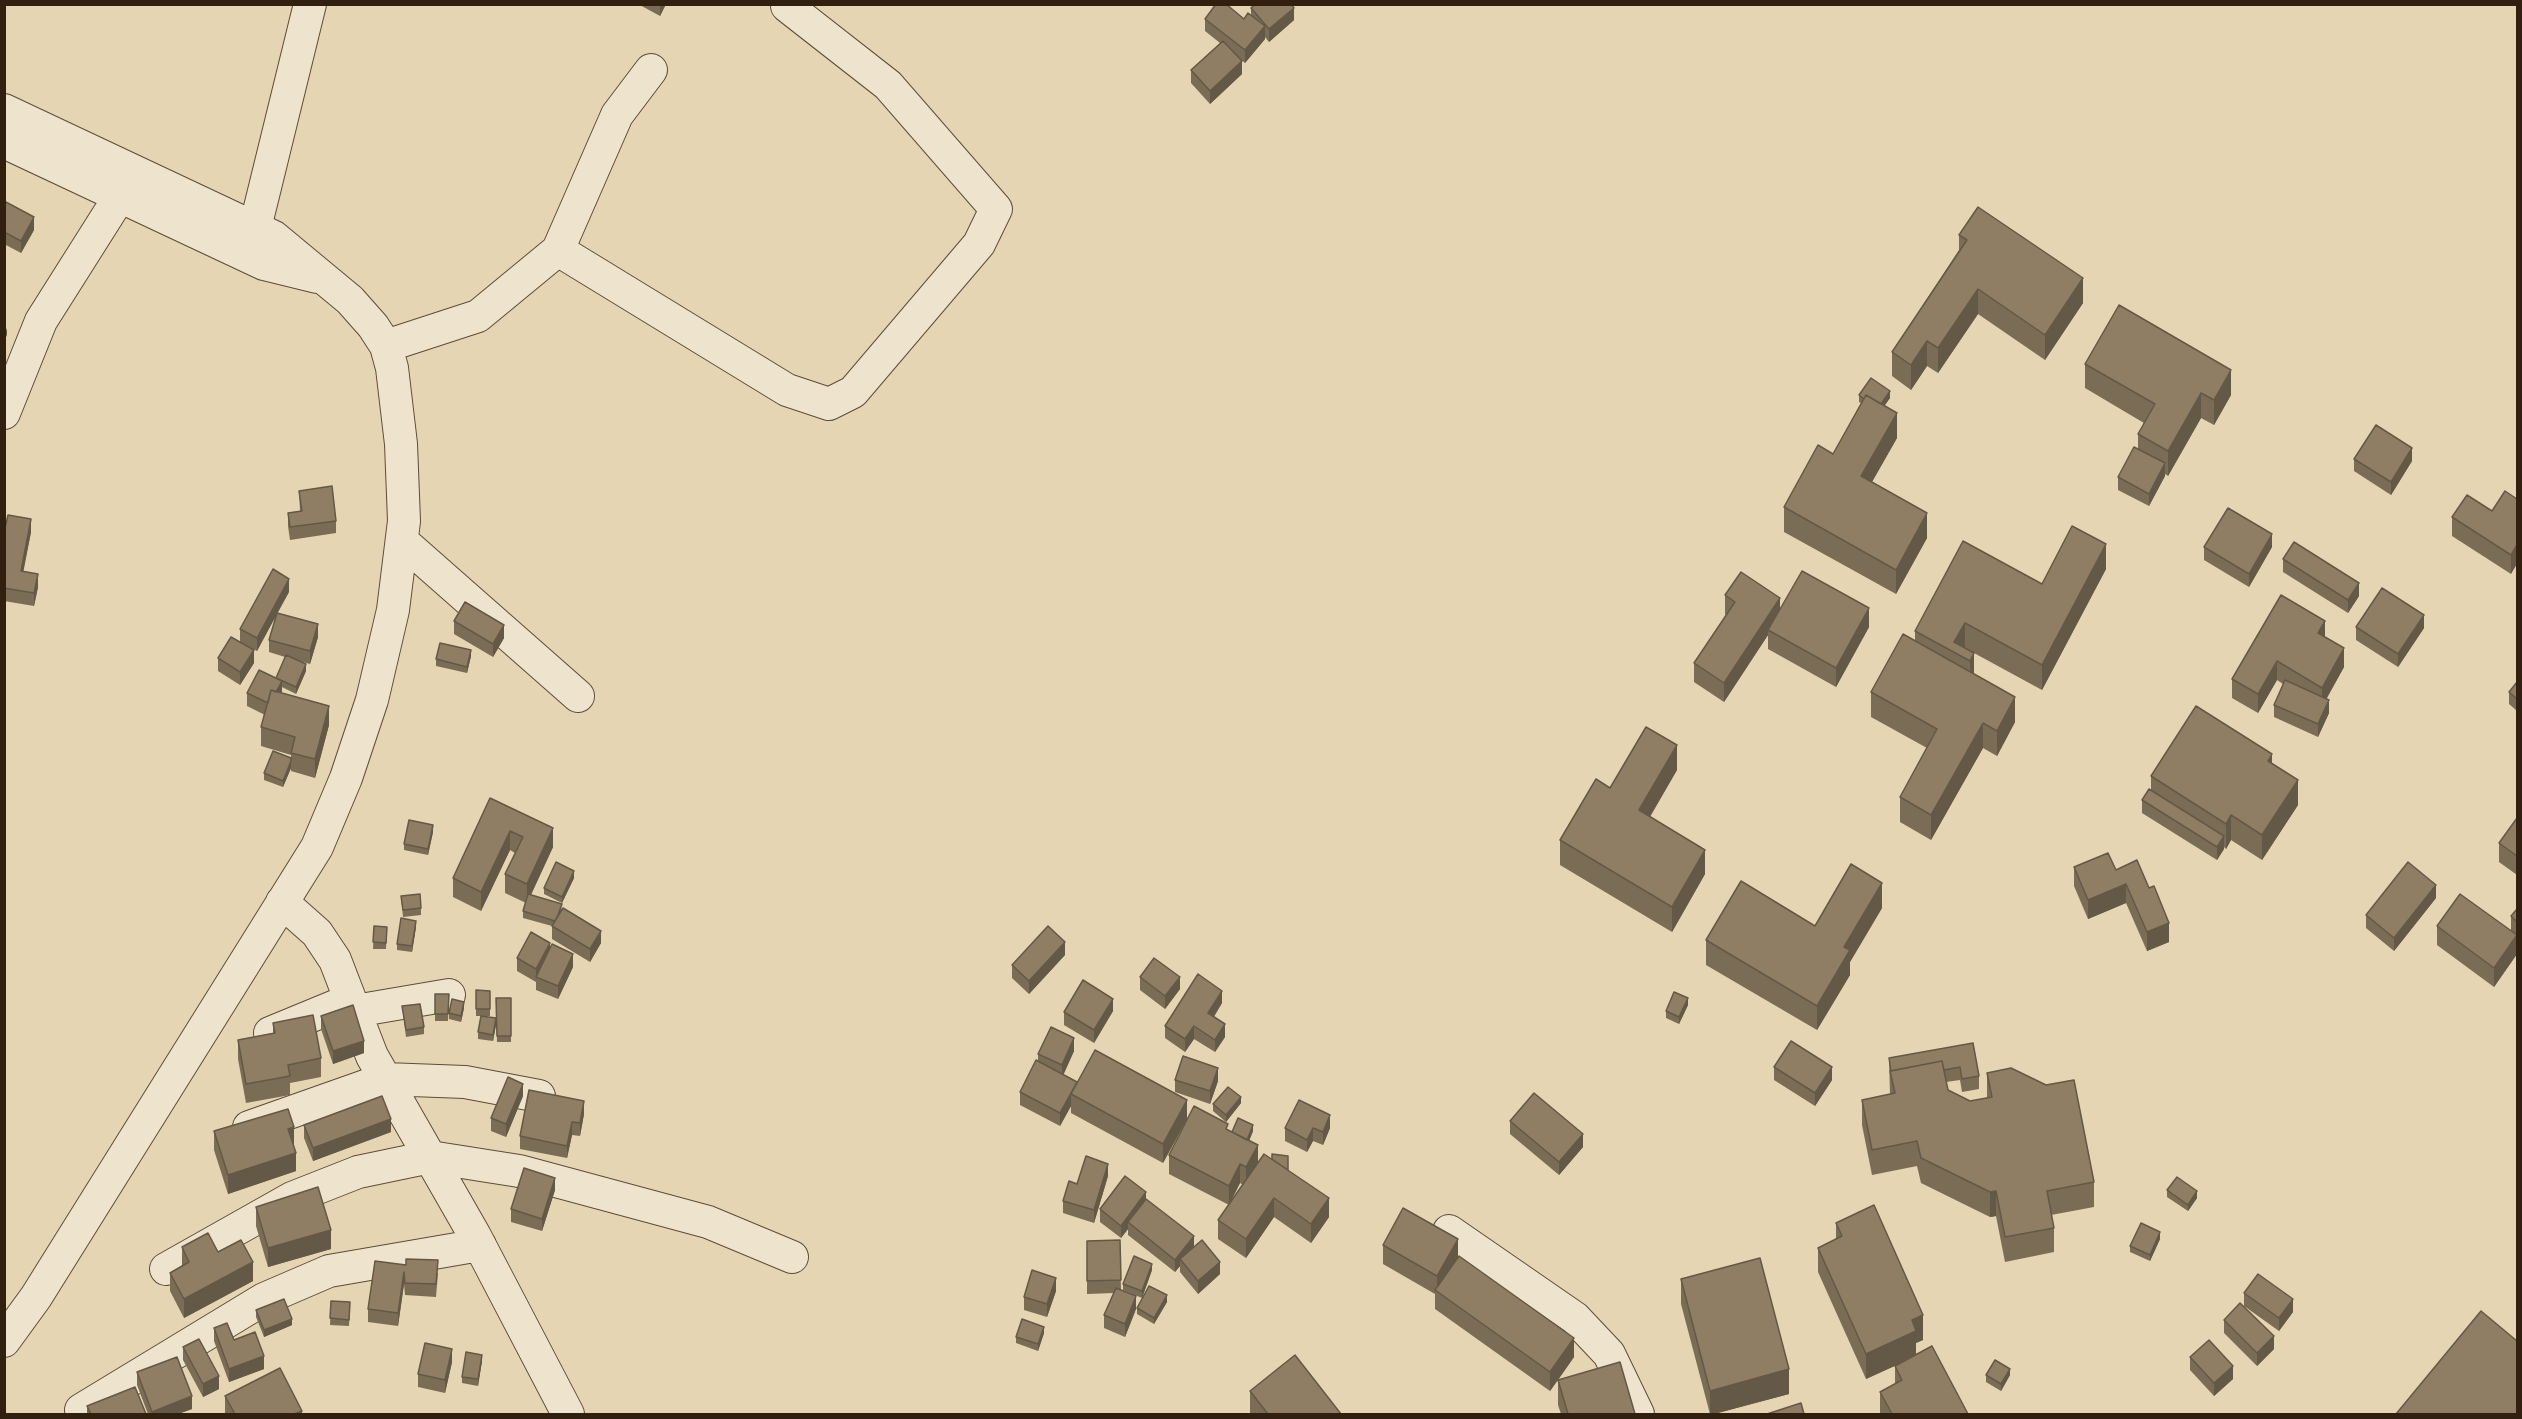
<!DOCTYPE html>
<style>
body{margin:0}
#map{position:relative;width:2522px;height:1419px;overflow:hidden;background:#e5d5b2;font-family:"IM FELL DW Pica",serif}
canvas{display:block}
.frame{position:absolute;inset:0;border:6px solid #311f10;pointer-events:none}
</style>
<div id="map">
<canvas width="2522" height="1419"></canvas>
<div class="frame"></div>
</div>
<script>
const ctx = document.querySelector('canvas').getContext('2d');
ctx.lineJoin = 'round';
function stroke(path, color, width, dash) {
  ctx.strokeStyle = color;
  ctx.lineWidth = width;
  ctx.lineCap = dash ? 'butt' : 'round';
  ctx.setLineDash(dash || []);
  ctx.stroke(path);
}
function fill(path, color) {
  ctx.fillStyle = color;
  ctx.fill(path, 'evenodd');
}
const minor = new Path2D(`
 M4,110L274,237L350,300L373,326L386,346L392,368L401,444L404,521L393,610L372,700L346,778L317,847L36,1297L4,1341
 M4,142L264,264L317,277
 M255,228L310,4
 M558,250L787,390L829,404L853,392L979,244L996,209L888,85L787,6
 M386,346L478,316L558,250L617,115L651,70
 M4,413L41,321L120,196
 M402,541L578,696
 M282,902L317,933L335,960L372,1056L475,1236L568,1414
 M355,1011L449,995
 M270,1033L350,1000
 M249,1127L385,1079L465,1082L539,1096
 M1449,1231L1575,1318L1609,1354L1638,1414
 M166,1269L292,1198L358,1172L430,1157L519,1171L708,1222L792,1257
 M81,1410L264,1299L329,1271L480,1245`);
stroke(minor, '#5e4c38', 34);
stroke(minor, '#eee4cd', 32);
fill(new Path2D(`
 M638,4H666L660,16Z
 M1214,4H1226L1244,19L1251,15V8L1294,20L1269,42L1265,37V39L1245,63L1240,59L1242,74L1210,104L1191,83V70L1220,43L1205,31V19L1215,6Z
 M4,201L34,230L21,253L4,244Z
 M1959,235L2083,303L2045,360L1978,314L1938,373L1927,366L1911,390L1892,376V352L1959,250Z
 M2085,364L2231,395L2214,425L2201,418L2168,476L2165,474V476L2149,506L2118,490V477L2138,449V434L2144,423L2085,388Z
 M1859,395L1890,398L1884,406L1897,438L1872,482L1927,538L1896,594L1784,532V507L1833,454L1861,403L1859,402Z
 M2354,459L2412,461L2391,495L2354,471Z
 M299,491L336,521V533L290,540L288,526V513L300,511Z
 M2515,497L2511,574L2452,536V517L2492,511Z
 M31,532L23,571L38,587L34,606L4,601V533Z
 M2204,547H2272L2249,587L2204,560Z
 M2283,559L2359,596L2348,613L2283,572Z
 M2106,569L2042,690L1974,653V674L2015,722L1997,756L1983,748L1931,840L1900,822V797L1927,748L1871,717V692L1915,641V631L2042,584Z
 M289,592L277,613L318,637L310,664L300,661L306,671L296,694L282,687V693L329,725L315,778L291,771V768L283,787L264,780V773L291,758V755L261,746V727L265,715L247,706V693L276,678L285,657L269,652V640L276,615L257,651L240,642V629Z
 M1725,595L1780,609L1869,627L1836,687L1768,649V635L1724,702L1694,682V663L1726,615L1725,614Z
 M454,621L504,638L493,657L454,634Z
 M2356,627L2424,628L2398,667L2356,640Z
 M2325,637L2344,667L2326,699L2329,713L2318,737L2274,717V705L2283,684L2277,680L2258,713L2232,698V679Z
 M471,656L467,673L436,666V659Z
 M218,658L254,663L240,685L218,671Z
 M2517,682V711L2509,704V692Z
 M2272,763L2298,805L2262,860L2231,840L2226,849L2224,847V849L2217,860L2142,813V800L2151,791V776Z
 M1677,770L1650,817L1705,874L1672,932L1560,865V840L1610,788Z
 M490,798L553,847L531,895L562,909L601,943L590,962L552,939V926L523,918V911L526,903L505,893V874L515,853L510,850L481,911L453,897V878Z
 M2517,818V875L2499,862V843Z
 M433,832L428,855L404,850V844Z
 M2074,867L2116,870L2169,942L2147,951L2126,903L2088,919L2074,886Z
 M574,878L562,903L544,894V888Z
 M401,896L421,908V915L403,917Z
 M2436,898L2394,951L2366,928V915Z
 M1882,908L1850,962V975L1817,1030L1706,965V940L1815,926Z
 M2517,909V954L2494,987L2437,945V926L2511,931V916Z
 M374,926L387,927L386,949H373Z
 M416,927L412,952L397,950V944Z
 M550,947L573,967L558,999L536,990V981V982L517,971V958Z
 M1065,955L1029,994L1012,978V965Z
 M1140,977L1180,989L1165,1009L1140,990Z
 M476,990L490,991V1016H476Z
 M435,994H449L448,1021H435Z
 M496,998H511V1042H497Z
 M1222,1003L1214,1017L1225,1037L1215,1052L1194,1039L1185,1052L1165,1038V1026Z
 M1688,1005L1679,1024L1666,1018V1011Z
 M402,1006L424,1027V1034L406,1037Z
 M464,1008L461,1022L449,1019V1013Z
 M1113,1011L1094,1043L1064,1025V1012Z
 M321,1016L364,1053L333,1064L321,1029Z
 M273,1023L321,1058V1077L290,1083V1095L246,1103L238,1059V1040L273,1033Z
 M496,1025L493,1041L478,1039V1032Z
 M1973,1043L1979,1076V1089L1962,1092L1960,1080L1946,1082L1948,1090L1970,1101L1987,1098V1073L2094,1182V1207L2051,1215L2054,1228V1252L2005,1262L1996,1216L1990,1217L1921,1183L1917,1166L1872,1175L1862,1125V1100L1890,1094L1889,1058Z
 M1074,1051L1063,1075L1077,1082L1187,1119L1163,1163L1071,1113V1106L1060,1126L1020,1105V1092L1038,1061V1054Z
 M1774,1067L1832,1080L1815,1106L1774,1080Z
 M1175,1080L1218,1081L1210,1104L1175,1092Z
 M523,1096L506,1137L491,1131V1118Z
 M1241,1103L1226,1122L1213,1111V1104Z
 M584,1114L580,1136L572,1135L567,1158L520,1149V1136Z
 M1510,1121L1583,1147L1559,1175L1510,1134Z
 M304,1125L391,1132L313,1161L304,1138Z
 M1285,1128H1330L1323,1145L1313,1141L1307,1152L1285,1141Z
 M1228,1130L1232,1132L1253,1131L1249,1141L1258,1163L1288,1170L1329,1217L1311,1243L1274,1217L1246,1258L1218,1239V1220L1229,1205L1169,1174V1155ZM1240,1183L1243,1185L1230,1203Z
 M214,1131L294,1146L296,1171L228,1194L214,1150Z
 M1108,1176L1094,1223L1063,1213V1201Z
 M555,1190L542,1231L511,1222V1209Z
 M2167,1190L2197,1198L2188,1211L2167,1197Z
 M1146,1199L1220,1274L1198,1294L1180,1272V1266L1175,1272L1128,1235V1229L1121,1238L1100,1222V1209Z
 M256,1207L331,1249L268,1267L256,1226Z
 M1836,1223L1923,1340L1916,1343V1355L1968,1414H1880V1392L1895,1384V1366L1908,1360L1866,1379L1818,1272V1248L1836,1239Z
 M2160,1239L2150,1261L2130,1252V1246Z
 M1120,1240L1121,1290L1136,1309L1125,1337L1104,1328V1315L1114,1293L1087,1294V1241Z
 M1383,1245L1458,1257L1574,1357L1558,1380L1635,1414H1561L1558,1405V1380L1550,1391L1435,1309V1294L1383,1264Z
 M182,1247L218,1252L253,1281L184,1318L170,1291V1273L182,1266Z
 M375,1261L438,1273L436,1297L405,1295L404,1284L398,1326L368,1322V1309Z
 M1152,1270L1142,1298L1123,1290V1284Z
 M1681,1279L1789,1394L1714,1414H1710L1681,1304Z
 M1056,1291L1047,1317L1024,1310V1297Z
 M2244,1293L2293,1312L2279,1331L2244,1306Z
 M331,1301L350,1302L349,1326L330,1325Z
 M1167,1302L1154,1324L1137,1314V1308Z
 M256,1310L292,1325L264,1337L256,1317Z
 M2224,1320L2274,1349L2257,1366L2224,1333Z
 M214,1328L234,1340L264,1369L229,1382L214,1341Z
 M1044,1333L1038,1351L1016,1343V1337Z
 M183,1347L219,1389L203,1397L183,1360Z
 M2190,1357L2233,1379L2214,1396L2190,1370Z
 M482,1361L478,1386L462,1383V1377Z
 M452,1362L445,1393L418,1387V1374Z
 M137,1372L192,1409L178,1414H148L137,1385Z
 M1986,1375H2010L2001,1391L1986,1382Z
 M1250,1391L1341,1414H1250Z
 M225,1396L302,1414H225Z
 M87,1406L146,1414H87Z`), '#7b6c56');
fill(new Path2D(`
 M660,4H666L660,16Z
 M1294,8V20L1269,42V29Z
 M1265,26V39L1245,63V50Z
 M1242,61V74L1210,104V91Z
 M34,217V230L21,253V241Z
 M2083,278V303L2045,360V335Z
 M1978,289V314L1938,373V348Z
 M7,328V335L4,341V335Z
 M1927,341V366L1911,390V365Z
 M2231,370V395L2214,425V400Z
 M1890,391V398L1878,415V409Z
 M2201,393V418L2168,476V451Z
 M1897,413V438L1861,501V476Z
 M2412,448V461L2391,495V482Z
 M2165,463V476L2149,506V494Z
 M1927,513V538L1896,594V570Z
 M31,519V532L21,584V571Z
 M2272,534V547L2249,587V574Z
 M2106,544V569L2042,690V665Z
 M2517,545V564L2511,574V555Z
 M38,574V587L34,606V593Z
 M289,579V592L257,651V638Z
 M2359,583V596L2348,613V600Z
 M1780,598V617L1768,630V635L1724,702V683Z
 M1869,608V627L1836,687V668Z
 M2424,615V628L2398,667V654Z
 M2325,621V640L2318,633Z
 M1965,623V648L1954,642Z
 M318,624V637L310,664V651Z
 M504,625V638L493,657V644Z
 M2344,648V667L2322,707V688Z
 M254,650V663L240,685V672Z
 M471,650V656L467,673V667Z
 M1974,653V678L1970,685V661Z
 M2277,661V680L2258,713V694Z
 M306,664V671L296,694V687Z
 M282,681V694L269,704Z
 M2015,697V722L1997,756V731Z
 M2329,700V713L2318,737V724Z
 M329,706V725L315,778V759Z
 M1983,723V748L1931,840V815Z
 M1677,745V770L1639,835V810Z
 M2272,754V779L2268,761Z
 M291,761V768L283,787V781Z
 M2298,780V805L2262,860V835Z
 M2231,815V840L2226,849V824Z
 M433,825V832L428,855V849Z
 M553,828V847L527,903V884Z
 M510,831V850L481,911V892Z
 M2224,836V849L2217,860V847Z
 M1705,850V874L1672,932V907Z
 M574,871V878L562,903V897Z
 M1882,883V908L1850,962V975L1817,1030V1006L1844,947Z
 M2126,884V903L2088,919V900Z
 M2436,885V898L2394,951V938Z
 M416,921V927L412,952V946Z
 M2169,923V942L2147,951V932Z
 M601,931V943L590,962V949Z
 M2517,935V954L2494,987V968Z
 M1065,942V955L1029,994V981Z
 M550,943V956L536,977V982V969Z
 M573,954V967L558,999V986Z
 M1180,977V989L1165,1009V996Z
 M1222,991V1003L1208,1025V1013Z
 M1688,998V1005L1679,1024V1017Z
 M1113,999V1011L1094,1043V1030Z
 M464,1002V1008L461,1022V1016Z
 M496,1018V1025L493,1041V1035Z
 M1225,1024V1037L1215,1052V1040Z
 M1194,1026V1039L1185,1052V1039Z
 M1074,1038V1051L1062,1078V1065Z
 M364,1041V1053L333,1064V1051Z
 M1832,1067V1080L1815,1106V1093Z
 M1218,1068V1081L1210,1104V1091Z
 M523,1084V1096L506,1137V1124Z
 M1071,1094V1106L1060,1126V1113Z
 M1241,1097V1103L1226,1122V1115Z
 M1187,1100V1119L1163,1163V1144Z
 M584,1101V1114L580,1136V1123Z
 M1330,1115V1128L1323,1145V1132Z
 M391,1119V1132L313,1161V1148Z
 M572,1122V1135L567,1158V1146Z
 M1253,1125V1131L1245,1151V1144Z
 M294,1127V1146L288,1129Z
 M1313,1128V1141L1307,1152V1140Z
 M1583,1134V1147L1559,1175V1162Z
 M1258,1145V1164L1246,1186V1167Z
 M296,1153V1171L228,1194V1175Z
 M1108,1164V1176L1094,1223V1210Z
 M1240,1164V1183L1229,1205V1186Z
 M555,1178V1190L542,1231V1219Z
 M1996,1191V1216L1990,1217V1192Z
 M2197,1191V1198L2188,1211V1205Z
 M1146,1192V1204L1128,1222V1229L1121,1238V1226Z
 M1274,1198V1217L1246,1258V1239Z
 M1329,1198V1217L1311,1243V1224Z
 M331,1230V1249L268,1267V1248Z
 M2160,1232V1239L2150,1261V1255Z
 M1194,1236V1248L1180,1259V1266L1175,1272V1260Z
 M1458,1239V1258L1437,1291V1276Z
 M253,1262V1281L184,1318V1299Z
 M1220,1262V1274L1198,1294V1281Z
 M1152,1264V1270L1142,1298V1291Z
 M404,1272V1284L398,1326V1313Z
 M1056,1278V1291L1047,1317V1304Z
 M1167,1295V1302L1154,1324V1318Z
 M1136,1296V1309L1125,1337V1324Z
 M2293,1299V1312L2279,1331V1318Z
 M1923,1315V1340L1916,1343V1356L1866,1379V1354L1912,1320Z
 M292,1319V1325L264,1337V1330Z
 M1044,1327V1333L1038,1351V1344Z
 M2274,1336V1349L2257,1366V1353Z
 M1574,1338V1357L1550,1391V1372Z
 M452,1349V1362L445,1393V1380Z
 M482,1355V1361L478,1386V1379Z
 M264,1356V1369L229,1382V1369Z
 M2233,1366V1379L2214,1396V1383Z
 M1789,1369V1394L1714,1414H1710V1391Z
 M2010,1369V1375L2001,1391V1384Z
 M219,1376V1389L203,1397V1384Z
 M192,1396V1409L178,1414H152V1412Z
 M302,1411V1414H294Z`), '#645846');
const building = new Path2D(`
 M1216,4H1226L1244,19L1248,13L1265,26L1245,50L1205,19Z
 M1255,4H1291L1294,8L1269,29L1251,8Z
 M1223,41L1242,61L1210,91L1191,70Z
 M4,201L34,217L21,241L4,232Z
 M1978,207L2083,278L2045,335L1978,289L1938,348L1927,341L1911,365L1892,352L1967,240L1959,235Z
 M2119,305L2231,370L2214,400L2201,393L2168,451L2138,434L2155,404L2085,364Z
 M1871,378L1890,391L1881,404L1866,395L1864,399L1859,395Z
 M1866,395L1897,413L1861,476L1927,513L1896,570L1784,507L1818,445L1833,454Z
 M2376,425L2412,448L2391,482L2354,459Z
 M2134,447L2165,463L2149,494L2118,477Z
 M332,486L336,521L290,527L288,513L302,511L299,491Z
 M2505,491L2517,499V545L2511,555L2452,517L2467,495L2492,511Z
 M2228,508L2272,534L2249,574L2204,547Z
 M8,515L31,519L21,571L38,574L34,593L4,588V533Z
 M2072,526L2106,544L2042,665L1965,623L1954,642L1974,653L1970,661L1915,631L1963,541L2042,584Z
 M2294,542L2359,583L2348,600L2283,559Z
 M273,569L289,579L257,638L240,629Z
 M1802,571L1869,608L1836,668L1768,630Z
 M1741,572L1780,598L1724,683L1694,663L1735,602L1725,595Z
 M2382,588L2424,615L2398,654L2356,627Z
 M2281,595L2325,621L2318,633L2344,648L2322,688L2277,661L2258,694L2232,679Z
 M465,602L504,625L493,644L454,621Z
 M277,613L318,624L310,651L269,640Z
 M1903,634L2015,697L1997,731L1983,723L1931,815L1900,797L1937,729L1871,692Z
 M231,637L254,650L240,672L218,658Z
 M440,643L471,650L467,667L436,659Z
 M286,655L306,664L296,687L276,678Z
 M259,670L282,681L276,692L271,690L268,703L247,693Z
 M2285,680L2329,700L2318,724L2274,705Z
 M2517,682V699L2509,692Z
 M271,690L329,706L315,759L291,753L295,737L261,727Z
 M2196,706L2272,754L2268,761L2298,780L2262,835L2231,815L2226,824L2151,776Z
 M1646,727L1677,745L1639,810L1705,850L1672,907L1560,840L1596,779L1610,788Z
 M273,751L291,758V761L283,781L264,773Z
 M2149,789L2224,836L2217,847L2142,800Z
 M490,798L553,828L527,884L505,874L523,837L510,831L481,892L453,878Z
 M2517,818V856L2499,843Z
 M409,820L433,825L428,849L404,844Z
 M2108,853L2116,870L2137,860L2149,888L2154,886L2169,923L2147,932L2126,884L2088,900L2074,867Z
 M556,862L574,871L562,897L544,888Z
 M2408,862L2436,885L2394,938L2366,915Z
 M1851,864L1882,883L1844,947L1850,950L1817,1006L1706,940L1741,881L1815,926Z
 M420,894L421,908L403,910L401,896Z
 M528,894L562,904L558,915L555,921L523,911Z
 M2460,894L2517,935L2494,968L2437,926Z
 M563,908L601,931L590,949L552,926Z
 M2517,909V922L2511,916Z
 M401,918L416,921L412,946L397,944Z
 M374,926L387,927L386,943L373,942Z
 M1048,926L1065,942L1029,981L1012,965Z
 M531,932L550,943L536,969L517,958Z
 M552,944L573,954L558,986L536,977Z
 M1154,958L1180,977L1165,996L1140,977Z
 M1198,974L1222,991L1208,1013L1225,1024L1215,1040L1194,1026L1185,1039L1165,1026Z
 M1083,980L1113,999L1094,1030L1064,1012Z
 M476,990L490,991V1009H476Z
 M1674,992L1688,998L1679,1017L1666,1011Z
 M435,994H449L448,1014H435Z
 M496,998H511V1036H497Z
 M452,999L464,1002L461,1016L449,1013Z
 M420,1004L424,1027L406,1030L402,1006Z
 M353,1005L364,1041L333,1051L321,1016Z
 M313,1015L321,1058L288,1065L290,1076L246,1084L238,1040L275,1033L273,1023Z
 M481,1016L496,1018L493,1035L478,1032Z
 M1051,1027L1074,1038L1062,1065L1038,1054Z
 M1791,1041L1832,1067L1815,1093L1774,1067Z
 M1973,1043L1979,1076L1962,1079L1960,1067L1944,1070L1942,1061L1891,1071L1889,1058Z
 M1095,1050L1187,1100L1163,1144L1071,1094Z
 M1183,1056L1218,1068L1210,1091L1175,1080Z
 M1036,1060L1077,1082L1060,1113L1020,1092Z
 M1942,1061L1948,1090L1970,1101L1992,1097L1987,1073L2011,1068L2046,1085L2074,1080L2094,1182L2047,1191L2054,1228L2005,1237L1996,1191L1990,1192L1921,1158L1917,1141L1872,1150L1862,1100L1895,1093L1890,1071Z
 M508,1077L523,1084L506,1124L491,1118Z
 M1228,1087L1241,1097L1226,1115L1213,1104Z
 M529,1090L584,1101L580,1123L572,1122L567,1146L520,1136Z
 M1534,1093L1583,1134L1559,1162L1510,1121Z
 M382,1096L391,1119L313,1148L304,1125Z
 M1299,1100L1330,1115L1323,1132L1313,1128L1307,1140L1285,1128Z
 M1194,1106L1228,1124L1226,1129L1258,1145L1246,1167L1240,1164L1229,1186L1169,1155Z
 M288,1109L294,1127L288,1129L296,1153L228,1175L214,1131Z
 M1238,1118L1253,1125L1247,1140L1232,1132Z
 M1264,1154L1329,1198L1311,1224L1274,1198L1246,1239L1218,1220Z
 M1272,1154L1288,1156V1170L1272,1159Z
 M1086,1156L1108,1164L1094,1210L1063,1201L1069,1181L1077,1184Z
 M524,1168L555,1178L542,1219L511,1209Z
 M1125,1176L1146,1192L1121,1226L1100,1209Z
 M2177,1177L2197,1191L2188,1205L2167,1190Z
 M318,1187L331,1230L268,1248L256,1207Z
 M1146,1199L1194,1236L1175,1260L1128,1222Z
 M1874,1205L1923,1315L1912,1320L1916,1331L1866,1354L1818,1248L1842,1236L1836,1223Z
 M1403,1208L1458,1239L1437,1276L1383,1245Z
 M2141,1223L2160,1232L2150,1255L2130,1246Z
 M208,1233L218,1252L241,1240L253,1262L184,1299L170,1273L189,1262L182,1247Z
 M1120,1240L1121,1280L1087,1281V1241Z
 M1202,1240L1220,1262L1198,1281L1180,1259Z
 M1134,1256L1152,1264L1142,1291L1123,1284Z
 M1459,1256L1574,1338L1550,1372L1435,1290Z
 M1760,1258L1789,1369L1710,1391L1681,1279Z
 M406,1259L438,1260L436,1284L405,1283L404,1272L398,1313L368,1309L375,1261L406,1265Z
 M1032,1270L1056,1278L1047,1304L1024,1297Z
 M2258,1274L2293,1299L2279,1318L2244,1293Z
 M1149,1286L1167,1295L1154,1318L1137,1308Z
 M1116,1288L1136,1296L1125,1324L1104,1315Z
 M284,1299L292,1319L264,1330L256,1310Z
 M331,1301L350,1302L349,1320L330,1318Z
 M2240,1303L2274,1336L2257,1353L2224,1320Z
 M2481,1311L2517,1341V1414H2396Z
 M1022,1319L1044,1327L1038,1344L1016,1337Z
 M227,1323L234,1340L255,1332L264,1356L229,1369L214,1328Z
 M199,1339L219,1376L203,1384L183,1347Z
 M2209,1340L2233,1366L2214,1383L2190,1357Z
 M425,1343L452,1349L445,1380L418,1374Z
 M1932,1346L1968,1414H1892L1880,1392L1902,1380L1895,1366Z
 M466,1352L482,1355L478,1379L462,1377Z
 M1295,1355L1341,1414H1268L1250,1391Z
 M177,1357L192,1396L152,1412L137,1372Z
 M1995,1360L2010,1369L2001,1384L1986,1375Z
 M1620,1362L1635,1414H1568L1558,1380Z
 M280,1368L302,1411L294,1414H235L225,1396Z
 M135,1387L146,1414H91L87,1406Z
 M1801,1403L1804,1414H1767Z`);
fill(building, '#8f7e64');
stroke(building, '#645846', 1.5);
</script>
